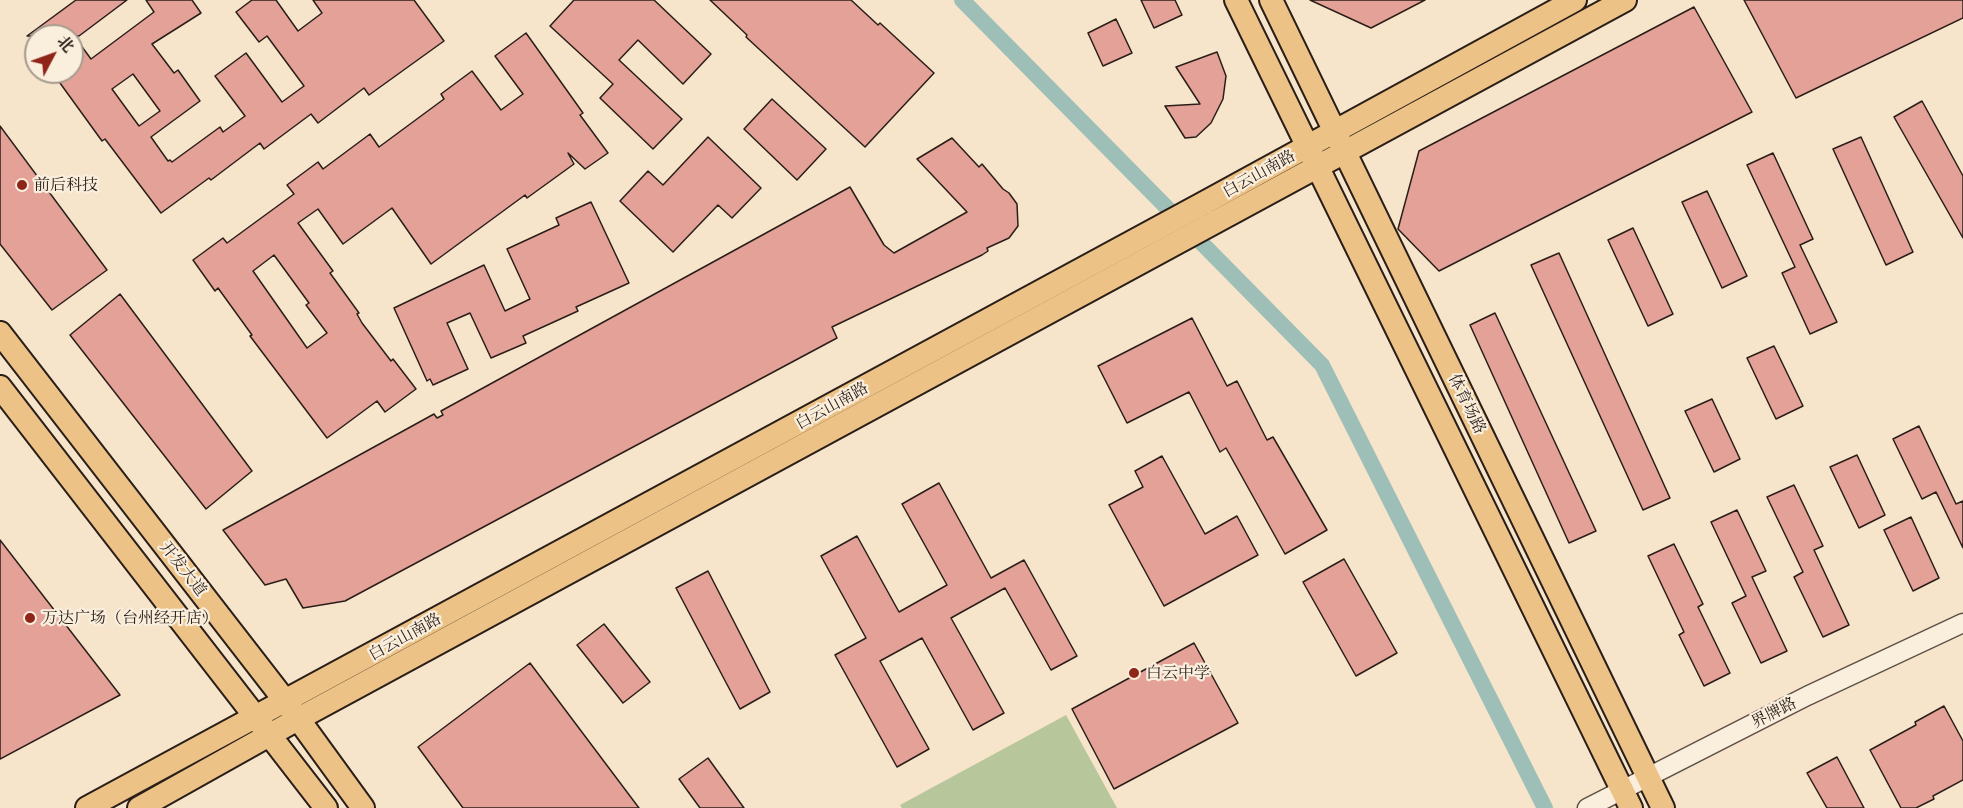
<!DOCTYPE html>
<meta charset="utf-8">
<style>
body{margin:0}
#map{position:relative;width:1963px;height:808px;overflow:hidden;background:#f7e5cb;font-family:"Libre Caslon Text","Noto Serif SC",serif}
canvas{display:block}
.north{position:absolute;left:24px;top:24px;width:60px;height:60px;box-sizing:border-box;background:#faeedd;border:2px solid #a79b8f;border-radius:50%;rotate:49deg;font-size:16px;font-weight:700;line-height:24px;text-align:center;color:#2a1e19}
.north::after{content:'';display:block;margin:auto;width:21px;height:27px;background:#8f2418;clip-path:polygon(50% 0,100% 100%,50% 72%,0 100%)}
</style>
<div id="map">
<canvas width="1963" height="808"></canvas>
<div class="north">北</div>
</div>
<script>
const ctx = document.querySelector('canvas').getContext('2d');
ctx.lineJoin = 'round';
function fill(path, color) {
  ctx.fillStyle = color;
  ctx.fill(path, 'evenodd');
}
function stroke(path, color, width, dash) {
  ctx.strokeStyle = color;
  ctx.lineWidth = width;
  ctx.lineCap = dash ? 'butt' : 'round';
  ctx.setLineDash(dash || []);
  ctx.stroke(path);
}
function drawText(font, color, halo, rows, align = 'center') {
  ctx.font = font + ' "Libre Caslon Text","Noto Serif SC",serif';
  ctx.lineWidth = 4.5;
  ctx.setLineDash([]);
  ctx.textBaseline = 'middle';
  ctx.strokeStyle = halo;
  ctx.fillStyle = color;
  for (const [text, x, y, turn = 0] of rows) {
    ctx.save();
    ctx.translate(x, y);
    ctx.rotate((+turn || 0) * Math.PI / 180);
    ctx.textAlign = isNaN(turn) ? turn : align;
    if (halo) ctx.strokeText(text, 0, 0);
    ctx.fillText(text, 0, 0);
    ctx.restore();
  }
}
fill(new Path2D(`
 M1066,715L1117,808H902L900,805Z`), '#b8c69b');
stroke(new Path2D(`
 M962,0L1322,365L1545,808`), '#9dbfb7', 16);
const building = new Path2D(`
 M76,0H127L79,36H74L91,59L154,12L146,0H192L201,13L152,44L174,73L178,70L200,101L151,137L168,161L170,160L172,162L220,127L223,132L245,116L215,76L246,53L282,102L304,86L267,36L259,42L236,12L252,0H276L298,31L322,13L313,0H414L444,41L369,95L364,88L318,123L311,114L264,149L260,143L211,180L209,178L161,213L105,139L102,141L52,72H72V36H27ZM133,74L160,111L139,126L112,89Z
 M574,0H654L711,54L683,84L638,40L619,60L682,119L653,149L600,98L613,84L550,26Z
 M710,0H851L878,25L880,23L934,73L865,147L746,37L747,35Z
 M1141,0H1175L1182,15L1154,28Z
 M1310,0H1425L1371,28Z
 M1744,0H1963V18L1796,98Z
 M1694,7L1752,112L1439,271L1398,229L1419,151Z
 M1116,19L1132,53L1103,66L1088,33Z
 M526,33L583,113L580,115L608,153L585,169L568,153L574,164L527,198L525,195L431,264L392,208L343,244L318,209L298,223L333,271L330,273L359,313L357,314L362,323L391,361L393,359L416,389L385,412L377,401L327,438L250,336L252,335L218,288L215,291L193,260L223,238L227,243L294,194L287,185L318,162L323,169L370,134L379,147L444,99L441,94L472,71L501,110L523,94L495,56ZM274,255L309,303L306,305L327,333L307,348L253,271Z
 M1217,52L1226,76L1223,99L1211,123L1196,137L1185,138L1165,106L1200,104L1176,67Z
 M772,99L826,149L797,180L744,129Z
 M1922,101L1963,176V238L1894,117Z
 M0,126L107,270L52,310L0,244Z
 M708,137L761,188L732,218L718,205L673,252L620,201L648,171L663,185Z
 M1861,137L1913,252L1886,265L1833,149Z
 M952,138L979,167L982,164L1003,189L1009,193L1017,204L1018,226L1009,238L987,248L988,251L982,255L832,327L837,338L345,601L303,608L286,579L265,585L223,530L434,414L437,418L443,415L441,411L850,187L884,245L894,253L967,212L917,159Z
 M1773,153L1813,239L1800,245L1837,322L1810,334L1782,273L1795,267L1747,165Z
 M1707,191L1747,276L1722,288L1682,202Z
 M591,202L629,283L576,307L578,311L523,336L526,343L491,358L470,313L447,323L468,369L433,385L430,379L427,381L394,308L484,265L505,311L530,299L507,249L559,225L556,218Z
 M1633,228L1673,314L1648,326L1608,240Z
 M1559,253L1670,498L1643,510L1531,265Z
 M120,294L252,471L206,509L70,335Z
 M1495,313L1596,531L1569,543L1470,325Z
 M1192,318L1227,386L1237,381L1267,440L1273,437L1327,530L1285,554L1226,448L1220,452L1189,392L1127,423L1098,366Z
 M1774,346L1803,406L1776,419L1747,358Z
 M1712,399L1740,459L1714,472L1685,411Z
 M1919,426L1956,504L1963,501V548L1936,492L1922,499L1893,439Z
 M1857,455L1885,515L1859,528L1830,467Z
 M1162,456L1205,534L1237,516L1258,555L1164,606L1109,505L1143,487L1135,471Z
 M939,483L991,578L1024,560L1077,656L1051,670L1005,588L951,618L1004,713L973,730L922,638L880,661L929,749L897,767L835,655L866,638L821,556L857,536L899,612L947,585L902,504Z
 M1794,485L1823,546L1814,550L1849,625L1823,637L1794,577L1803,572L1767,497Z
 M1737,510L1766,571L1752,577L1787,651L1761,663L1732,603L1746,596L1711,522Z
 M1911,517L1939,578L1913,591L1884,530Z
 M0,540L120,695L0,759Z
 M1674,544L1703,604L1698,607L1730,673L1704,686L1679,635L1684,632L1648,556Z
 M1344,559L1397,653L1356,676L1303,582Z
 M708,571L770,692L740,709L676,588Z
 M604,624L650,682L623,703L577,645Z
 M1194,643L1238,723L1114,789L1072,709Z
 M530,663L639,808H463L418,747Z
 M1944,706L1963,741V780L1933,796L1934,799L1916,808H1901L1870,750L1916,725L1915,722Z
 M1837,757L1864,808H1827L1807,773Z
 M708,758L744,808H700L679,779Z`);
fill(building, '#e4a197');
stroke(building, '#2a1e19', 1.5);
const minor = new Path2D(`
 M1587,808L1807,696L1963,623`);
const major = new Path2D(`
 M1236,0L1631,808
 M1271,0L1663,808
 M0,333L286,702L363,808
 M0,387L326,808
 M87,808L1204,203L1575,0
 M139,808L298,719L1625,0`);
stroke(minor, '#5d5046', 21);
stroke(major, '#2a1e19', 26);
stroke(minor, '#faeedd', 18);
stroke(major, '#ecc286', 22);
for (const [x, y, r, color] of [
 [22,185,6,"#8f2418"],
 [30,618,6,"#8f2418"],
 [1134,673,6,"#8f2418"]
]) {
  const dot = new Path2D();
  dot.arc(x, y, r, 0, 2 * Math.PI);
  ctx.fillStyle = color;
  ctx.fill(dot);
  stroke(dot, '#faeedd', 2);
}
drawText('16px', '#2a1e19', '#faeedd', [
 ["白云山南路",1259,174,-29],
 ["体育场路",1467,404,64],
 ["白云山南路",832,406,-29],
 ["开发大道",183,569,52],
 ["白云山南路",405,637,-29],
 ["界牌路",1774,713,-27]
]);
drawText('16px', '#2a1e19', '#faeedd', [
 ["前后科技",34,185],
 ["万达广场（台州经开店）",42,618],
 ["白云中学",1146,673]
], 'left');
</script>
